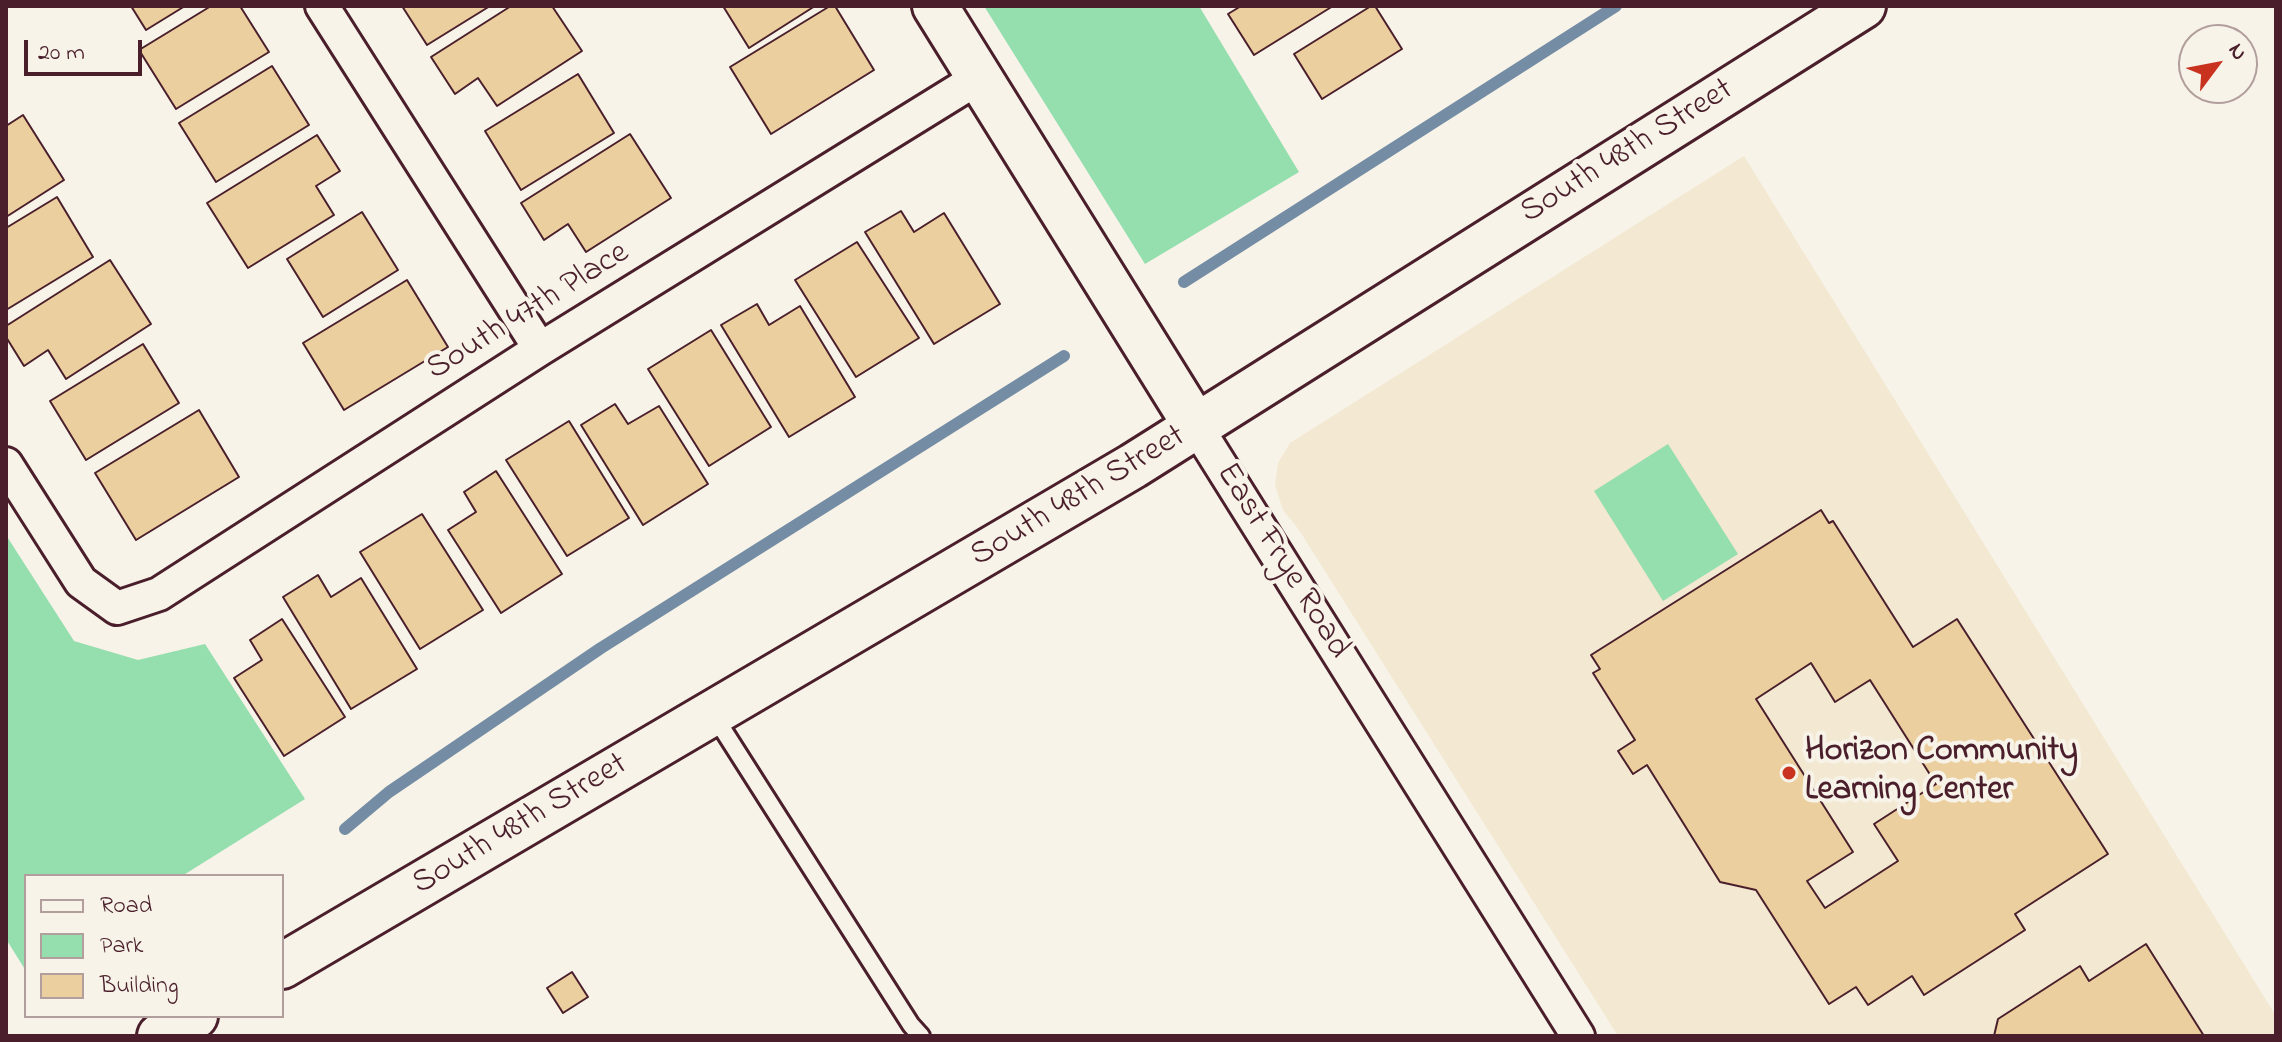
<!DOCTYPE html>
<style>
body{margin:0}
#map{position:relative;width:2282px;height:1042px;overflow:hidden;background:#f7f3e8;font-family:"Indie Flower",sans-serif}
canvas{display:block}
.frame{position:absolute;inset:0;border:8px solid #4a1f2b;pointer-events:none}
.legend{position:absolute;left:24px;top:874px;width:260px;height:144px;box-sizing:border-box;background:#f7f3e8;border:2px solid #b29e9c;margin:0;padding:10px 14px;list-style:none;font-size:24px;color:#4a1f2b}
.legend li{display:flex;align-items:center;gap:16px;height:40px}
.legend b{width:40px;border:2px solid #b29e9c}
.north{position:absolute;left:2178px;top:24px;width:80px;height:80px;box-sizing:border-box;background:#f7f3e8;border:2px solid #b29e9c;border-radius:50%;rotate:58deg;font-size:22px;font-weight:700;line-height:32px;text-align:center;color:#4a1f2b}
.north::after{content:'';display:block;margin:auto;width:28px;height:36px;background:#c8321e;clip-path:polygon(50% 0,100% 100%,50% 72%,0 100%)}
.scale{position:absolute;left:24px;top:40px;width:118px;height:36px;box-sizing:border-box;border:4px solid #4a1f2b;border-top:0;padding-left:10px;font-size:24px;line-height:28px;white-space:nowrap;color:#4a1f2b;-webkit-text-stroke:6px #f7f3e8;paint-order:stroke}
</style>
<div id="map">
<canvas width="2282" height="1042"></canvas>
<div class="frame"></div>
<ul class="legend">
<li><b style="height:10px;background:#f7f3e8"></b>Road</li>
<li><b style="height:22px;background:#95deae"></b>Park</li>
<li><b style="height:22px;background:#ebcf9f"></b>Building</li>
</ul>
<div class="north">N</div>
<div class="scale">20 m</div>
</div>
<script>
const ctx = document.querySelector('canvas').getContext('2d');
ctx.lineJoin = 'round';
function fill(path, color) {
  ctx.fillStyle = color;
  ctx.fill(path, 'evenodd');
}
function stroke(path, color, width, dash) {
  ctx.strokeStyle = color;
  ctx.lineWidth = width;
  ctx.lineCap = dash ? 'butt' : 'round';
  ctx.setLineDash(dash || []);
  ctx.stroke(path);
}
function drawText(font, color, halo, rows, align = 'center') {
  ctx.font = font + ' "Indie Flower",sans-serif';
  ctx.lineWidth = 8;
  ctx.setLineDash([]);
  ctx.textBaseline = 'middle';
  ctx.strokeStyle = halo;
  ctx.fillStyle = color;
  for (const [text, x, y, turn = 0] of rows) {
    ctx.save();
    ctx.translate(x, y);
    ctx.rotate((+turn || 0) * Math.PI / 180);
    ctx.textAlign = isNaN(turn) ? turn : align;
    if (halo) ctx.strokeText(text, 0, 0);
    ctx.fillText(text, 0, 0);
    ctx.restore();
  }
}
fill(new Path2D(`
 M1744,156L2276,1016V1036H1618L1299,530L1283,510L1275,485L1278,463L1290,443Z`), '#f3e8d2');
fill(new Path2D(`
 M984,6H1199L1299,172L1145,264Z
 M1668,444L1738,554L1663,601L1594,491Z
 M6,535L74,641L138,660L205,644L305,799L182,876H26V971L6,939Z`), '#95deae');
stroke(new Path2D(`
 M1184,282L1616,6
 M345,829L389,792L601,648L1064,356`), '#758da4', 12);
const building = new Path2D(`
 M131,6H185L146,30Z
 M211,6H240L269,52L176,109L139,50Z
 M402,6H490L427,45Z
 M511,6H552L582,51L497,106L478,78L455,94L431,57Z
 M723,6H815L749,48Z
 M830,6H835L874,70L771,134L730,67Z
 M1241,6H1333L1254,55L1228,14Z
 M1371,6H1375L1402,49L1322,99L1294,54Z
 M272,66L309,125L216,182L179,123Z
 M578,74L614,133L521,190L485,131Z
 M23,115L64,180L6,217V126Z
 M630,134L671,198L586,252L568,224L544,240L521,203Z
 M317,135L340,171L316,186L334,215L248,268L207,203Z
 M57,197L93,257L6,310V228Z
 M901,211L914,232L944,213L1000,304L934,344L865,232Z
 M362,212L398,270L323,317L287,259Z
 M857,242L919,338L856,377L795,280Z
 M110,260L151,324L66,379L48,350L24,366L6,337V326Z
 M407,280L448,347L344,410L303,343Z
 M757,304L769,325L800,306L855,397L789,437L721,325Z
 M711,330L771,427L709,466L648,369Z
 M143,344L179,403L86,460L50,401Z
 M615,404L628,424L659,406L708,484L643,525L581,425Z
 M199,410L239,477L136,540L95,473Z
 M569,421L629,518L567,556L506,460Z
 M496,471L562,574L501,613L448,530L476,512L464,492Z
 M1821,510L1829,523L1833,521L1913,647L1957,619L2108,854L2015,914L2025,930L1924,995L1912,976L1868,1005L1856,987L1829,1004L1756,890L1720,882L1647,765L1633,774L1618,751L1635,740L1593,673L1600,669L1591,655ZM1811,663L1835,702L1870,680L1936,784L1874,824L1898,861L1825,908L1807,881L1853,852L1756,699Z
 M422,514L483,610L420,649L360,552Z
 M318,575L331,597L361,578L417,669L351,709L283,597Z
 M282,619L345,717L284,756L234,678L262,660L250,640Z
 M2146,944L2204,1036H1994L1998,1019L2080,966L2089,981Z
 M572,972L588,997L563,1013L547,988Z`);
fill(building, '#ebcf9f');
stroke(building, '#4a1f2b', 2);
const lane = new Path2D(`
 M713,714L911,1025L921,1036`);
const street = new Path2D(`
 M322,6L540,349
 M1196,426L1578,1036
 M6,464L81,582L117,608L159,594L540,349L980,77`);
const secondary = new Path2D(`
 M935,6L1196,426
 M282,966L1133,466L1863,6
 M160,1036L195,1016`);
stroke(lane, '#4a1f2b', 22);
stroke(street, '#4a1f2b', 38);
stroke(secondary, '#4a1f2b', 50);
stroke(lane, '#f7f3e8', 16);
stroke(street, '#f7f3e8', 32);
stroke(secondary, '#f7f3e8', 44);
for (const [x, y, r, color] of [
 [1789,773,8,"#c8321e"]
]) {
  const dot = new Path2D();
  dot.arc(x, y, r, 0, 2 * Math.PI);
  ctx.fillStyle = color;
  ctx.fill(dot);
  stroke(dot, '#f7f3e8', 3);
}
drawText('34px', '#4a1f2b', '#f7f3e8', [
 ["South 48th Street",1628,153,-32],
 ["South 47th Place",529,313,-32],
 ["South 48th Street",1079,498,-31],
 ["East Frye Road",1281,562,58],
 ["South 48th Street",521,826,-31]
]);
drawText('bold 34px', '#4a1f2b', '#f7f3e8', [
 ["Horizon Community",1805,753],
 ["Learning Center",1805,792]
], 'left');
</script>
